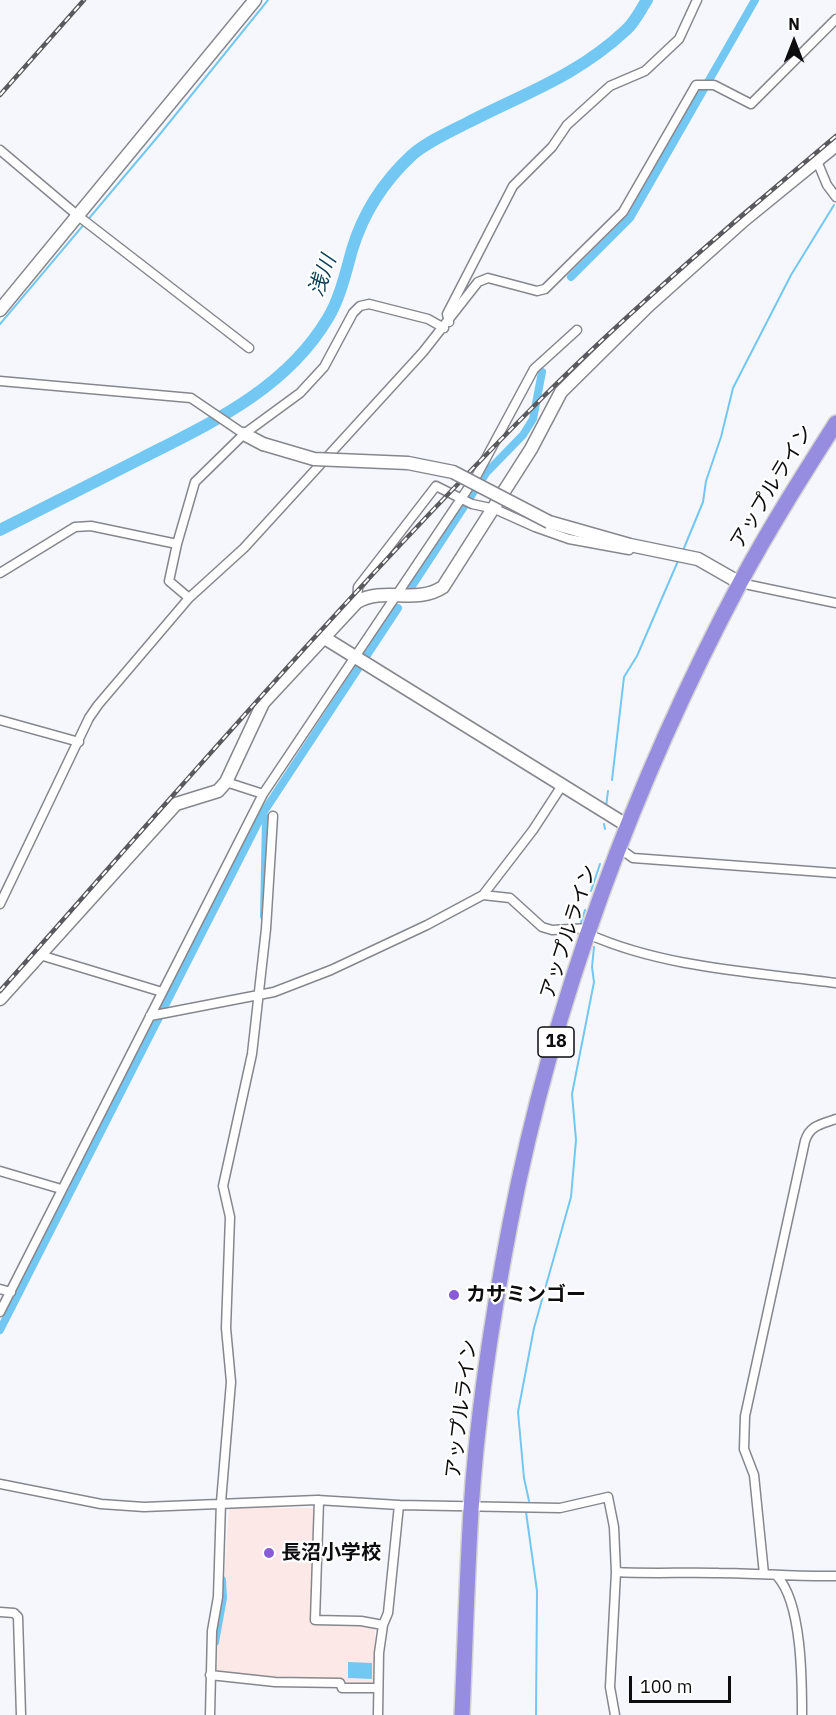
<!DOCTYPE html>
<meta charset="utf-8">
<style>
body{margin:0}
#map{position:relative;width:836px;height:1715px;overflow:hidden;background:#f6f7fd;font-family:"IBM Plex Sans",sans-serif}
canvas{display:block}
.north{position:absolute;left:764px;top:12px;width:60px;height:60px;-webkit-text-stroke:4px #fff;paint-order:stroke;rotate:0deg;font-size:16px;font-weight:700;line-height:24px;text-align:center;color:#0d0d0f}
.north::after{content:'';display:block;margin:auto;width:21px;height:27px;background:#0d0d0f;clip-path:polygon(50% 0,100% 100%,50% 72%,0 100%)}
.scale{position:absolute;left:629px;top:1676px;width:102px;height:27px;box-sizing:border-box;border:3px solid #0d0d0f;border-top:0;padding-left:8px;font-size:18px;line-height:21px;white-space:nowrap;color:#0d0d0f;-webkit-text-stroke:4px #fff;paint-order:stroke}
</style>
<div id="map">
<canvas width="836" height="1715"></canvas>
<div class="north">N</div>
<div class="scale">100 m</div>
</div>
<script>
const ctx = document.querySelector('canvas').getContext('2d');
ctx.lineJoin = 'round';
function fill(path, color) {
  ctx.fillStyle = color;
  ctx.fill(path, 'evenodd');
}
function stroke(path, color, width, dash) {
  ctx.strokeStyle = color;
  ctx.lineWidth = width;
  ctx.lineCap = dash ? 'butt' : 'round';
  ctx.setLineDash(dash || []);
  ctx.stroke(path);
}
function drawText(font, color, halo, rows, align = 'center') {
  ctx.font = font + ' "IBM Plex Sans","Noto Sans JP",sans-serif';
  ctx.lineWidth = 4.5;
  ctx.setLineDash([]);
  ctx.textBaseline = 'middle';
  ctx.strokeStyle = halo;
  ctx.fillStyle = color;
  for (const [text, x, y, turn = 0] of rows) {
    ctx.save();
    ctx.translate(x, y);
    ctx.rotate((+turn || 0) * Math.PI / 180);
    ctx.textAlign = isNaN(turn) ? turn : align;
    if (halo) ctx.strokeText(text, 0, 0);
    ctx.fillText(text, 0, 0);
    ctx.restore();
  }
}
fill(new Path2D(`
 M229,1507L314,1508L311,1623L375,1627V1686L217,1673L218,1626L223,1598Z`), '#fde8e8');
fill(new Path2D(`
 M348,1662L372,1663V1679L348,1678Z`), '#72c8f2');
stroke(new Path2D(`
 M0,324L160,134L268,0
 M684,548L703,502L706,481L721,437L733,388L791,275L834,205
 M612,780L624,677L637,656L678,561
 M606,807L608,791
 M604,824L605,829
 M591,891L600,864
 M581,922L585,910
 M529,1501L524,1478L518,1412L534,1328L571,1197L576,1140L572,1094L594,982L592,967L594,947
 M526,1512L537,1591L536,1715`), '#72c8f2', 2);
stroke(new Path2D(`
 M571,277L630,218L755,0
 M410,589L486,473L523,435L533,419L542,372
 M263,813L266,819L264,916
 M0,1330L263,813L398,608
 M215,1642L223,1598L222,1580`), '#72c8f2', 8);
stroke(new Path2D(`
 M0,530C47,506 94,482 142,458C211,423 286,389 328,318C340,298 346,272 352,250C363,213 384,181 412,155C427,142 449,132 467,123C525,93 577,76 626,30C635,22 641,9 647,0`), '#72c8f2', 12);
const street = new Path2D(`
 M0,150L77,215L249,348
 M817,161L827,185L836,197
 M449,322L447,314L513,186L552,147L567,125L610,86L645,71L679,39L697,0
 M0,381L191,398L244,434
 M0,573L75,527L91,526L177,544
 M740,583L836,603
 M189,598L169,581L177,544L195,482L244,434L300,393L324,367L353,313L360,306L369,304L428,319L444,328
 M357,602L358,587L436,486L472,504L495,509L535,527L569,539L629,550L630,545
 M0,720L79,742
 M226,782L263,794
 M619,848L633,858L836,873
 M483,895L533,830L561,787
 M0,904L89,718L98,705L189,598L244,548L423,352L478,282L488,278L537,291L545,289L623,212L696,85H714L751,104L836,19
 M588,934C664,968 754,972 836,983
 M40,955L162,992
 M150,1016L274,992L331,970L427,925L483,895L510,898L542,927L552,930L590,928
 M0,1171L61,1189
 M0,1289L11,1292
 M0,1312L263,794L477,475L534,369L577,330
 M0,1484L101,1504L144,1507L317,1500L399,1505L560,1508L608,1497L614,1527L616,1572L610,1687L615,1715
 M319,1500L315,1620L361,1621L383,1625L379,1653L378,1715
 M616,1572C651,1574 685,1572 719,1573C758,1573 797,1577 836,1576
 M764,1574L754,1475L744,1449L745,1416L805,1141C810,1125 822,1124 836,1119
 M777,1576C802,1603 802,1680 802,1715
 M0,1612L14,1613L18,1617L21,1715
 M383,1625L388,1613L399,1505
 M210,1675L275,1682L340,1683L342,1688H378
 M210,1715L212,1631L218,1597L221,1502L231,1382L226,1328L230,1217L223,1186L252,1054L266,929L273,816`);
const secondary = new Path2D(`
 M0,310L255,0
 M244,434L263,444
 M549,522L630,545L698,559L740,583
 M323,637L628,826
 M0,999L176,804L218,791L226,782L263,703L357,602C384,586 416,605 443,587L531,449L561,392L648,306L744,220L836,145`);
const highway = new Path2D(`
 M462,1715C465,1647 467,1578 471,1510C477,1415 492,1318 510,1224C553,1001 634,782 741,581C770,527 803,475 836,423`);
stroke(street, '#86878d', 11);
stroke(secondary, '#86878d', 15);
stroke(highway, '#d3d3d4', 18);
stroke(street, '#fff', 8);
stroke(secondary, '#fff', 12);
stroke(highway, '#968de0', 15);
const rail = new Path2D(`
 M0,95L84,0
 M0,991C178,790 354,586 544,396C637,304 736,220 836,136`);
stroke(rail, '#5a5a5e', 4.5);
stroke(rail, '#fff', 2, [7]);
const secondaryBridge = new Path2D(`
 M263,444L314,459L408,463L453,472L549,522`);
stroke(secondaryBridge, '#86878d', 15, []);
stroke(secondaryBridge, '#fff', 12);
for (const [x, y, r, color] of [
 [454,1295,6,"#875cd6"],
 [269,1553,6,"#875cd6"]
]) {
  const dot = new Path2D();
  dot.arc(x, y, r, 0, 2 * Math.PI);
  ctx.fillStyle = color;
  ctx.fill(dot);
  stroke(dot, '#fff', 2);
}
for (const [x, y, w] of [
 [556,1042,36]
]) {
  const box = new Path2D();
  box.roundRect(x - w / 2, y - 15, w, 30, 4.5);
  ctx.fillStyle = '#fff';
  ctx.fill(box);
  stroke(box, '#0d0d0f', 1.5);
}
drawText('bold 18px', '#0d0d0f', null, [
 ["18",556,1042]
]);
drawText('20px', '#0d0d0f', '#fff', [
 ["アップルライン",772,487,-59],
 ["アップルライン",569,932,-72],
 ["アップルライン",462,1409,-83]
]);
drawText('bold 20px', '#0d0d0f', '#fff', [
 ["カサミンゴー",466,1295],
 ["長沼小学校",281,1553]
], 'left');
drawText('italic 21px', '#0b3e54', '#fff', [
 ["浅川",323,276,-70]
]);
</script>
